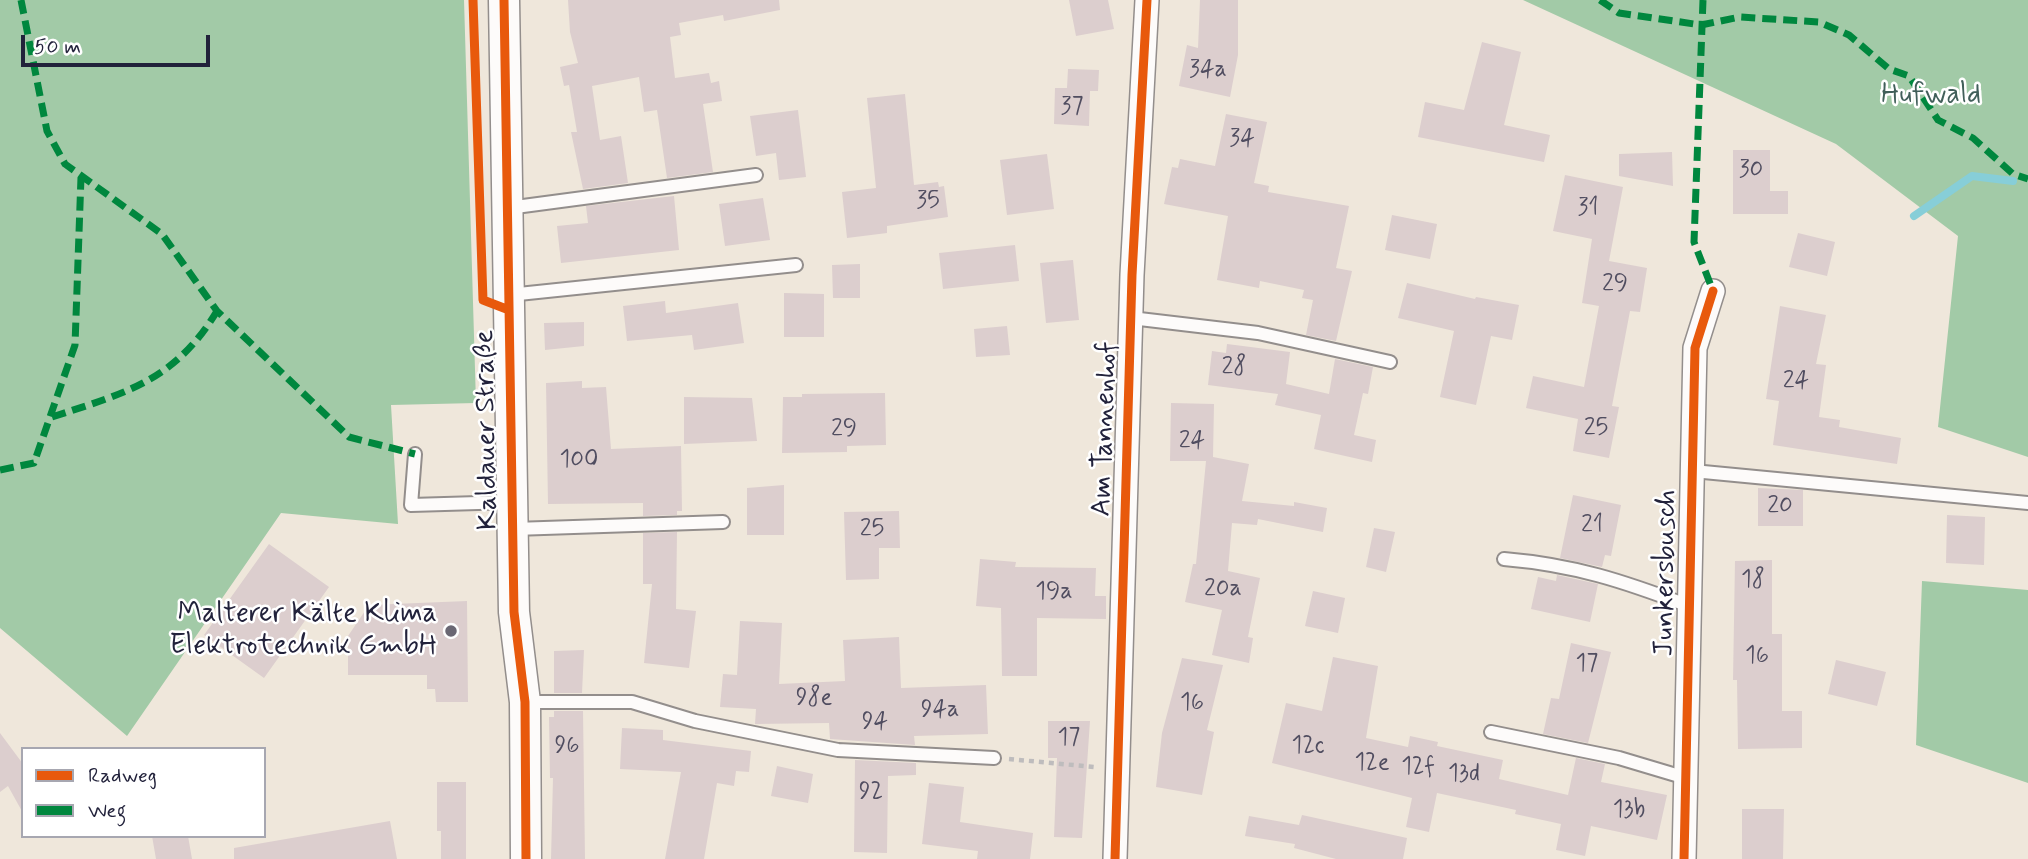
<!DOCTYPE html>
<meta charset="utf-8">
<style>
body{margin:0}
#map{position:relative;width:2028px;height:859px;overflow:hidden;background:#efe7db;font-family:Mynerve,sans-serif}
canvas{display:block}
.legend{position:absolute;left:21px;top:747px;width:245px;height:91px;box-sizing:border-box;background:#fff;border:2px solid #a7a7b1;margin:0;padding:9px 12px;list-style:none;font-size:21px;color:#22223b}
.legend li{display:flex;align-items:center;gap:14px;height:35px}
.legend b{width:35px;border:2px solid #a7a7b1}
.scale{position:absolute;left:21px;top:35px;width:189px;height:32px;box-sizing:border-box;border:4px solid #22223b;border-top:0;padding-left:9px;font-size:21px;line-height:24px;white-space:nowrap;color:#22223b;-webkit-text-stroke:5px #fff;paint-order:stroke}
</style>
<div id="map">
<canvas width="2028" height="859"></canvas>
<ul class="legend">
<li><b style="height:9px;background:#e8590c"></b>Radweg</li>
<li><b style="height:9px;background:#00873e"></b>Weg</li>
</ul>
<div class="scale">50 m</div>
</div>
<script>
const ctx = document.querySelector('canvas').getContext('2d');
ctx.lineJoin = 'round';
function fill(path, color) {
  ctx.fillStyle = color;
  ctx.fill(path, 'evenodd');
}
function stroke(path, color, width, dash) {
  ctx.strokeStyle = color;
  ctx.lineWidth = width;
  ctx.lineCap = dash ? 'butt' : 'round';
  ctx.setLineDash(dash || []);
  ctx.stroke(path);
}
function drawText(font, color, halo, rows, align = 'center') {
  ctx.font = font + ' Mynerve,sans-serif';
  ctx.lineWidth = 5;
  ctx.setLineDash([]);
  ctx.textBaseline = 'middle';
  ctx.strokeStyle = halo;
  ctx.fillStyle = color;
  for (const [text, x, y, turn = 0] of rows) {
    ctx.save();
    ctx.translate(x, y);
    ctx.rotate((+turn || 0) * Math.PI / 180);
    ctx.textAlign = isNaN(turn) ? turn : align;
    if (halo) ctx.strokeText(text, 0, 0);
    ctx.fillText(text, 0, 0);
    ctx.restore();
  }
}
fill(new Path2D(`
 M0,0H464L476,403L391,405L398,524L281,513L127,736L0,628Z
 M1523,0H2028V457L1938,427L1958,236L1836,144Z
 M1922,581L2028,590V783L1916,745Z`), '#a2caa7');
stroke(new Path2D(`
 M1914,216L1972,176L2013,181`), '#87ced8', 8);
fill(new Path2D(`
 M568,0H779L780,10L724,21L723,15L679,23L681,35L670,37L675,78L709,73L711,83L719,81L722,101L703,104L713,172L667,178L657,110L644,112L639,77L592,86L600,140L621,136L628,183L583,189L571,132H577L569,85L564,86L560,67L578,63L570,32Z
 M1069,0H1108L1114,29L1076,36Z
 M1200,0H1238V55L1230,97L1179,86L1187,45L1198,48Z
 M1482,42L1521,52L1504,125L1550,135L1544,162L1418,137L1425,102L1464,110Z
 M1068,69L1099,70L1098,91H1090L1089,126L1054,124L1055,88H1067Z
 M905,94L914,185L938,182L939,187L944,186L948,217L887,226V233L847,238L842,192L876,188L867,98Z
 M798,110L806,177L779,180L776,153L756,156L750,116Z
 M1226,114L1267,122L1254,183L1269,186L1268,192L1349,206L1336,268L1352,271L1336,341L1306,335L1313,300L1302,298L1304,290L1260,281L1259,288L1217,280L1228,216L1164,204L1172,167L1178,168L1180,159L1215,166Z
 M1733,150H1770V191H1788V214H1733Z
 M1672,152L1673,186L1619,176V154Z
 M1047,154L1054,209L1007,215L1000,160Z
 M1565,175L1623,187L1609,261L1647,268L1640,312L1630,311L1612,406L1619,407L1609,458L1573,451L1578,419L1526,408L1533,376L1584,387L1599,306L1582,303L1592,239L1553,231Z
 M674,196L679,250L561,263L557,226L588,223L586,206Z
 M763,198L770,240L725,246L719,204Z
 M1392,215L1437,224L1430,259L1385,250Z
 M1798,233L1835,242L1827,276L1789,267Z
 M1015,245L1019,281L943,289L939,253Z
 M1073,260L1079,320L1046,323L1040,263Z
 M860,264V298H833L832,265Z
 M1407,283L1475,299L1476,297L1519,305L1512,340L1491,336L1476,405L1440,397L1454,331L1398,318Z
 M784,293L824,294V337H784Z
 M665,301L666,313L738,303L744,343L694,350L692,335L627,341L623,306Z
 M1780,306L1826,315L1816,364L1826,365L1819,417L1840,420L1839,427L1901,438L1897,464L1773,445L1779,401L1766,399Z
 M584,322V346L545,350L544,323Z
 M1007,326L1010,355L976,357L974,329Z
 M1227,344L1290,352L1286,384L1329,394L1335,359L1373,367L1368,394L1363,393L1354,435L1376,440L1372,462L1314,449L1321,415L1275,405L1278,394L1208,385L1212,351L1226,353Z
 M582,381V388L606,387L611,449L681,446L682,511H677V515L643,516V503L548,504L546,383Z
 M885,393L886,445L847,446V452L782,453L783,397H802V394Z
 M684,397L752,398L757,441L684,444Z
 M1171,403L1214,404L1213,457L1249,464L1242,501L1294,506V502L1327,508L1323,532L1258,519L1257,525L1232,523L1228,571L1260,578L1248,637L1253,638L1249,663L1212,655L1222,610L1185,602L1193,564H1196L1206,461H1170Z
 M784,485V535H747V488Z
 M1758,488L1803,490V526H1758Z
 M1573,495L1621,505L1611,556L1605,555L1602,567L1560,558Z
 M899,511L900,548H879V579L846,580L844,512Z
 M1947,515L1985,517L1984,565L1946,563Z
 M1374,528L1395,532L1386,572L1366,567Z
 M677,532L676,609L696,611L689,668L644,663L652,584H643V533Z
 M269,544L329,587L264,678L204,635Z
 M980,559L1016,562L1015,567L1096,568L1095,596H1106V619L1037,618V676H1002L1001,608L976,606Z
 M1772,560V634H1782V711H1802V748L1738,749L1737,680H1733L1735,561Z
 M1557,575L1598,584L1590,622L1531,609L1538,577L1556,581Z
 M1313,591L1345,598L1338,633L1305,626Z
 M467,601L468,702H436L435,689H427V675H348V636L369,605Z
 M740,621L782,623L779,684L845,681L843,640L899,637L901,688L986,685L988,734L914,736L915,745L830,739L829,723L755,724L756,709L720,707L723,674L737,675Z
 M1571,643L1611,652L1588,743L1543,734L1551,698L1559,699Z
 M584,650L582,693H554V651Z
 M1333,657L1378,666L1366,738L1408,747L1410,736L1438,742L1437,746L1503,760L1499,779L1568,795L1576,758L1605,764L1601,782L1667,795L1657,840L1591,826L1585,856L1556,850L1561,824L1515,814L1516,810L1437,793L1429,832L1406,827L1412,798L1272,763L1286,703L1322,711Z
 M1182,658L1223,665L1207,730L1214,732L1202,795L1156,787L1162,733Z
 M1836,660L1886,672L1877,706L1828,694Z
 M554,711H583L585,859H551L553,778H550L549,717H554Z
 M1048,721H1090L1082,838L1054,837L1057,758H1048Z
 M622,728L663,730V740L751,751L749,772L736,771L734,786L717,783L704,859H665L681,772L620,769Z
 M0,733L23,764V813L8,786L0,792Z
 M855,760L916,763V775L888,776L887,853L854,852Z
 M777,766L813,774L808,803L771,796Z
 M437,782H466V859H441V831H437Z
 M929,783L964,787L960,822L1033,833L1030,859H977L978,851L922,844Z
 M1742,809H1784L1783,859H1742Z
 M1302,815L1407,838L1403,859H1336L1294,848L1295,844L1245,836L1249,816L1299,825Z
 M390,821L397,859H234V848Z
 M152,836H188L192,859H156Z`), '#dccece');
const service = new Path2D(`
 M508,208L756,175
 M509,295L796,265
 M1131,318L1258,333L1390,362
 M415,454L411,505L512,502
 M1693,471L2028,503
 M514,529L723,522
 M1504,559C1575,565 1623,581 1689,606
 M525,702H632L695,721L838,750L994,758
 M1491,732L1619,758L1686,778`);
const minor = new Path2D(`
 M1115,859L1132,275L1147,0
 M1684,859L1695,348L1713,291`);
const tertiary = new Path2D(`
 M504,0L514,612L525,702L526,859`);
stroke(service, '#938e8c', 16);
stroke(minor, '#938e8c', 26);
stroke(tertiary, '#938e8c', 33);
stroke(new Path2D(`
 M1009,759L1094,767`), '#bebcbd', 4.5, [5, 5]);
stroke(service, '#fdfbfa', 12);
stroke(minor, '#fdfbfa', 23);
stroke(tertiary, '#fdfbfa', 30);
stroke(new Path2D(`
 M21,0L47,131L65,164L162,234L217,311L349,437L415,454
 M1600,0L1619,13L1701,25L1740,17L1819,22L1849,35L1889,69L1909,76L1938,120L1973,138L2013,174L2028,179
 M1703,0L1694,242L1713,291
 M52,417C125,393 175,381 217,311
 M0,470L34,463L75,345L81,177`), '#00873e', 7, [14, 7]);
stroke(new Path2D(`
 M473,0L483,300L509,310
 M504,0L514,612L525,702L526,859
 M1115,859L1132,275L1147,0
 M1684,859L1695,348L1713,291`), '#e8590c', 9);
for (const [x, y, r, color] of [
 [451,631,7,"#6a6773"]
]) {
  const dot = new Path2D();
  dot.arc(x, y, r, 0, 2 * Math.PI);
  ctx.fillStyle = color;
  ctx.fill(dot);
  stroke(dot, '#fff', 2.5);
}
drawText('24px', '#504d60', null, [
 ["34a",1208,71],
 ["37",1072,108],
 ["34",1242,140],
 ["30",1751,171],
 ["35",928,202],
 ["31",1588,209],
 ["29",1615,285],
 ["28",1234,368],
 ["24",1796,382],
 ["25",1596,429],
 ["29",844,430],
 ["24",1192,442],
 ["100",579,461],
 ["20",1780,507],
 ["21",1592,526],
 ["25",872,530],
 ["18",1753,581],
 ["20a",1223,590],
 ["19a",1054,593],
 ["16",1757,657],
 ["17",1587,665],
 ["98e",814,699],
 ["16",1192,704],
 ["94a",940,711],
 ["94",875,723],
 ["17",1069,739],
 ["96",567,747],
 ["12c",1308,747],
 ["12e",1372,764],
 ["12f",1418,768],
 ["13d",1464,775],
 ["92",871,793],
 ["13b",1629,811]
]);
drawText('28px', '#415f5a', '#fff', [
 ["Hufwald",1931,96]
]);
drawText('28px', '#22223b', '#fff', [
 ["Am Tannenhof",1106,429,-88],
 ["Kaldauer Straße",488,430,-91],
 ["Junkersbusch",1667,573,-89]
]);
drawText('28px', '#22223b', '#fff', [
 ["Malterer Kälte Klima",437,615],
 ["Elektrotechnik GmbH",437,647]
], 'right');
</script>
